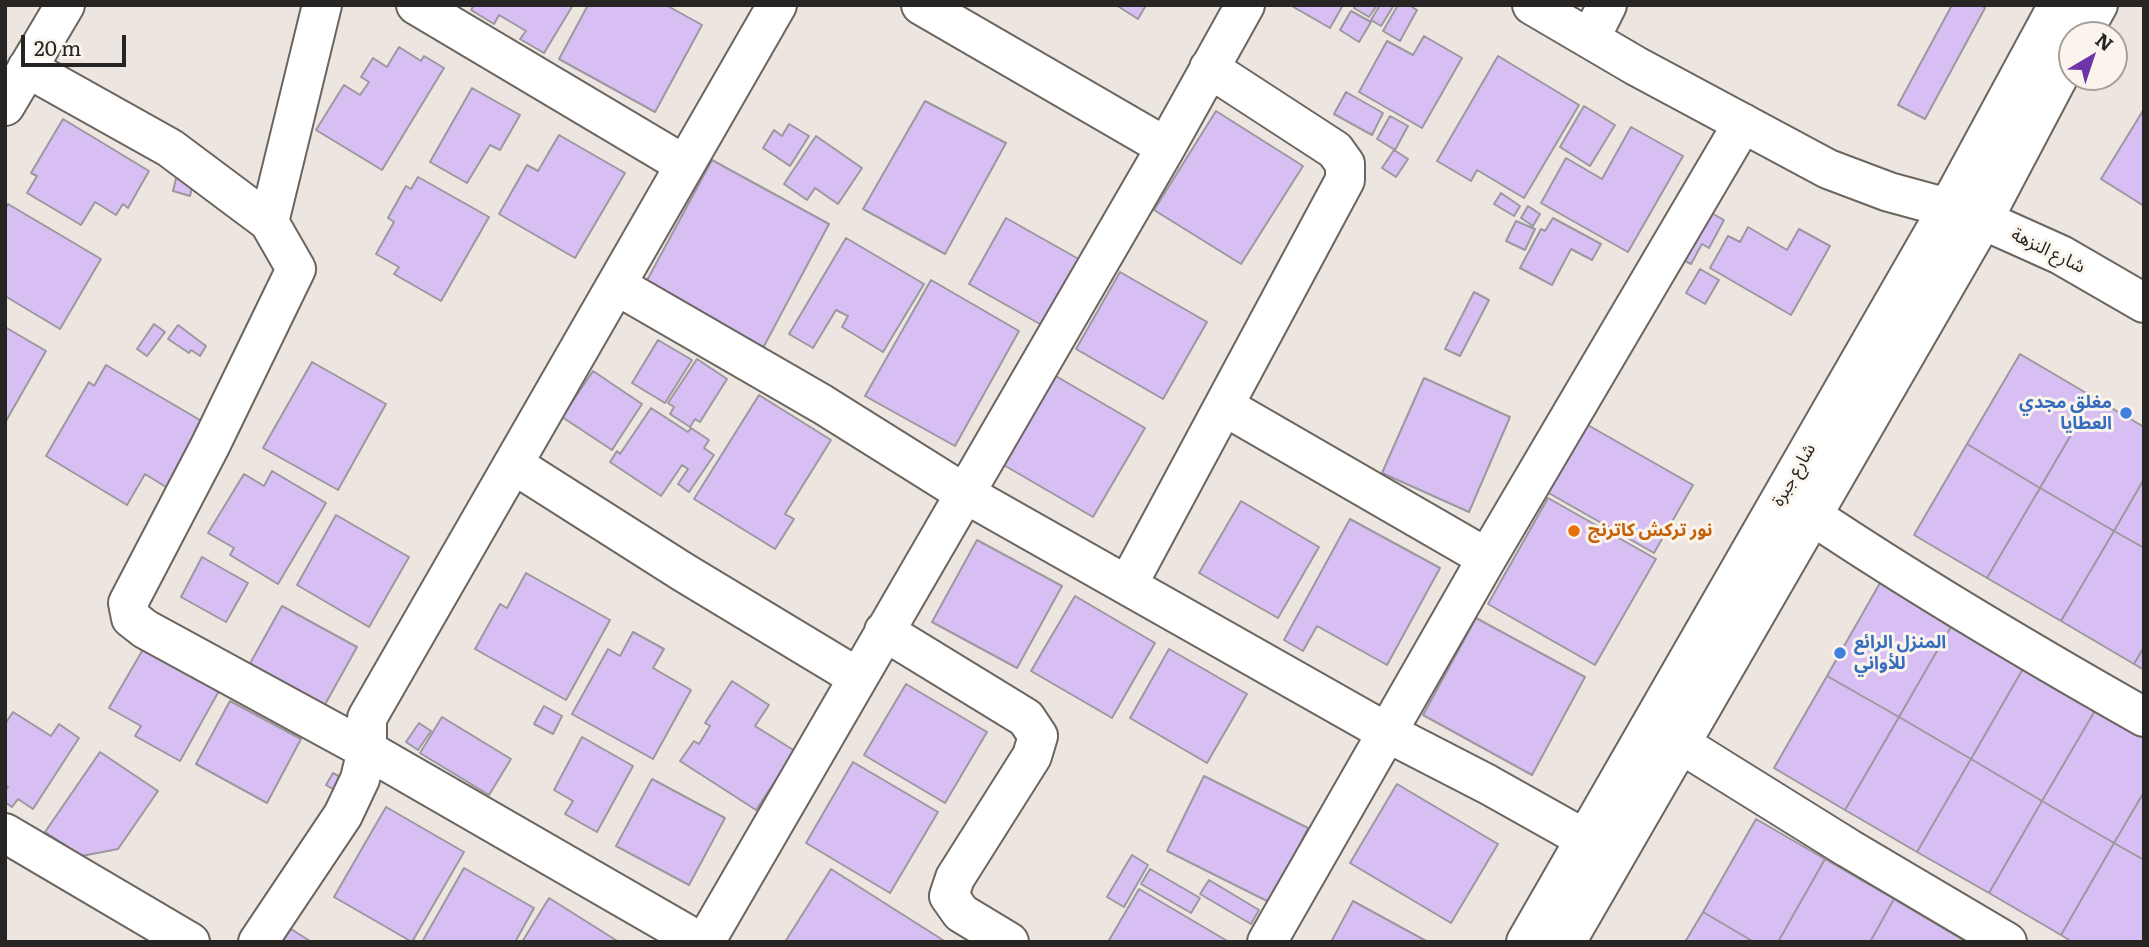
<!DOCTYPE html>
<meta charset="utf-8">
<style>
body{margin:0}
#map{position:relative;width:2149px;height:947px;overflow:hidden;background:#ede6e0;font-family:Literata,serif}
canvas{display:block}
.frame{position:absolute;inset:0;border:7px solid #272523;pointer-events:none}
.north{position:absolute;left:2058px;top:21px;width:70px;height:70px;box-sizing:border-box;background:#faf4ed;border:2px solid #a6a19c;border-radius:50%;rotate:39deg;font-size:19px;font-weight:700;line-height:28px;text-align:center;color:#272523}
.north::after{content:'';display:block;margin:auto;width:24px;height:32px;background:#7034aa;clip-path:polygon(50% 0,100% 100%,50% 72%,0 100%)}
.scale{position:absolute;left:21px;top:35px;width:105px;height:32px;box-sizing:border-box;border:4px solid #272523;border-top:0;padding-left:9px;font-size:21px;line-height:24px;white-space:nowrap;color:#272523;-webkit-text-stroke:5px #faf4ed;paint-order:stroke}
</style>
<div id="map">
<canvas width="2149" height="947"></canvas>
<div class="frame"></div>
<div class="north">N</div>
<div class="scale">20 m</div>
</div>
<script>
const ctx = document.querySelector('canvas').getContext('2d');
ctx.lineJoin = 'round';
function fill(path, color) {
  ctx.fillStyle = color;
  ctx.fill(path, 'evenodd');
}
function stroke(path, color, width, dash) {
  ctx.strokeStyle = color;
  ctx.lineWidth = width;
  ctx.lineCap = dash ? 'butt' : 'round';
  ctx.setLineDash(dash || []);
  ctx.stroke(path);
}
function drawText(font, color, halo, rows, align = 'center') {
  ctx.font = font + ' Literata,"Noto Sans Arabic",serif';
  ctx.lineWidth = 6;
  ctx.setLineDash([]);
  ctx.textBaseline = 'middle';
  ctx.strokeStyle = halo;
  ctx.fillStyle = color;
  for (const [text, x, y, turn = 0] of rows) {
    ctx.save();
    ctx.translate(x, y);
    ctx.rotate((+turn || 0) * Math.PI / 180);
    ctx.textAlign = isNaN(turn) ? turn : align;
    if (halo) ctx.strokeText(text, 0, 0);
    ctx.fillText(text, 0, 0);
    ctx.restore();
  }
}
const building = new Path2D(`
 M474,5H573L544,53L520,39L526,31L499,15L494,24L471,10Z
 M588,5H666L702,25L655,112L559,59Z
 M1116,5H1146L1138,19Z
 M1290,5H1343L1330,28Z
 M1355,5H1377L1369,17L1354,8Z
 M1380,5H1394L1381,26L1371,20Z
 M1398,5H1409L1417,10L1400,41L1383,31Z
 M1952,5H1981L1985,8L1925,119L1898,105Z
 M1351,11L1371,22L1359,42L1340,30Z
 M1424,36L1462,58L1422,128L1359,92L1387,41L1413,55Z
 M399,47L421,61L424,56L444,68L382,170L316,130L344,85L360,95L369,82L361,77L373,58L387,67Z
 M1498,56L1579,105L1524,198L1477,170L1471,181L1437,161Z
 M472,88L520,115L500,150L490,145L467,183L430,162Z
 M1346,92L1383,113L1372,135L1334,114Z
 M925,101L1006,143L945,254L863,209Z
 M1584,106L1615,125L1590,166L1560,147Z
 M2144,109V206L2101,179Z
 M1216,111L1303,166L1241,264L1154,210Z
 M1390,116L1408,126L1395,150L1377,139Z
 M63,119L149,171L128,208L123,204L116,215L95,202L81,225L27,193L37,176L31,173Z
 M789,124L809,136L790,166L763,148L774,130L782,136Z
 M1631,127L1683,156L1628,252L1541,203L1566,158L1602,179Z
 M559,135L625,173L575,258L499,214L527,165L538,171Z
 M816,136L862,168L838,204L815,188L807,200L784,184Z
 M1394,150L1408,159L1396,177L1382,168Z
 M712,160L829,224L763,348L645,284Z
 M178,170L195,175L190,196L173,191Z
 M418,177L489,217L441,301L394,274L399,267L376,254L394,222L388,218L406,186L411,189Z
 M1501,193L1520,206L1514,216L1494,204Z
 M8,204L101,259L60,329L5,296V209Z
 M1528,206L1540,214L1533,226L1521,218Z
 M1706,210L1724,220L1709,248L1702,244L1691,264L1681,259Z
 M1006,218L1091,266L1054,332L969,284Z
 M1553,218L1601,244L1592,260L1571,249L1552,285L1520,268L1541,229L1545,231Z
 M1516,221L1535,229L1525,250L1506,241Z
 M1748,227L1787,250L1799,229L1830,246L1791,315L1710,268L1728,236L1740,242Z
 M846,238L924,284L883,352L842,327L848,316L836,310L813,348L789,334Z
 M1700,269L1719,280L1705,304L1686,293Z
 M1120,272L1207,322L1163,399L1076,349Z
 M931,280L1019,331L955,446L865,396Z
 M1474,292L1489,300L1460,356L1445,349Z
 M154,324L165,332L147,356L137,349Z
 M178,325L206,346L200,356L191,350L189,353L168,339Z
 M5,327L46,351L6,421L5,420Z
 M658,340L692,360L665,403L632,383Z
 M2020,354L2093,397L2040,488L1967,444Z
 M697,359L727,379L700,422L695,419L690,427L670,414L674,407L668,403Z
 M312,362L386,404L338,490L263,448Z
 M106,365L205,423L174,492L145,474L127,505L46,456L89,382L94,386Z
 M593,371L642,404L612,450L562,417Z
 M1054,375L1145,428L1093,517L1002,464Z
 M1424,378L1510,417L1469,512L1382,473Z
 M759,395L831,440L785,514L794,519L775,549L694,499Z
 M2093,397L2144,427V479L2114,531L2040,488Z
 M651,408L688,432L691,428L709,440L704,448L714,455L689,492L678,484L688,469L682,465L661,496L610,462L617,451L620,454Z
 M1586,424L1693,485L1654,553L1547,492Z
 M1967,444L2040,488L1987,578L1914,535Z
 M272,471L326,503L278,584L230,555L234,548L208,533L244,474L264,486Z
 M2144,479V548L2114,531Z
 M2040,488L2114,531L2061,621L1987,578Z
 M1548,498L1656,559L1595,665L1488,604Z
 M1241,501L1319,547L1278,618L1199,573Z
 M336,515L409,557L369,627L297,585Z
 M1350,519L1440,568L1387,665L1317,626L1303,651L1284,640Z
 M2114,531L2144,548V647L2134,664L2061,621Z
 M977,540L1062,586L1017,668L932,622Z
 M202,557L248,583L226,622L181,597Z
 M526,573L610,620L566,700L475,649L500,604L507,608Z
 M1880,583L1952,625L1899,717L1827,676Z
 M1075,596L1155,643L1112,718L1031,671Z
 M282,606L357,647L318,717L243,676Z
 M1476,618L1585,677L1532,775L1423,715Z
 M1952,625L2024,667L1971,759L1899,717Z
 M633,632L664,649L653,668L691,690L653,759L572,714L608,649L620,656Z
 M145,646L220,689L180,761L135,736L141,726L109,708Z
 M2144,647V670L2134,664Z
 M1169,649L1247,694L1207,763L1130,718Z
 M2024,667L2096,709L2042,801L1971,759Z
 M1827,676L1899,717L1845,810L1774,768Z
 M732,681L769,705L755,726L795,751L756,810L680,761L694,741L699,744L710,726L705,723Z
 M906,684L987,732L945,803L864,755Z
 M230,701L301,739L267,803L196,764Z
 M544,706L562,716L553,734L534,724Z
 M2096,709L2144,737V792L2114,843L2042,801Z
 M13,712L51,736L59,724L79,738L33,809L18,799L12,807L5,802V791L8,787L5,785V724Z
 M442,717L511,759L489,795L420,753Z
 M1899,717L1971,759L1917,852L1845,810Z
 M419,723L431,731L418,750L406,742Z
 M582,737L633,766L597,832L565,814L573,801L554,790Z
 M100,752L158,791L118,849L82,856L45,832Z
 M1971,759L2042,801L1989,893L1917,852Z
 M853,762L938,812L890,893L806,843Z
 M333,773L346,780L338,792L326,785Z
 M1204,776L1308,828L1271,903L1167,851Z
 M652,779L725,818L689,885L616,846Z
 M1397,784L1498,844L1451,923L1350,863Z
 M2144,792V860L2114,843Z
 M2042,801L2114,843L2061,935L1989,893Z
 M386,807L464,852L412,942L334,897Z
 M1756,819L1825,859L1778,942H1754L1703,912Z
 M2114,843L2144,860V942H2072L2061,935Z
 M1132,855L1148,865L1124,907L1107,897Z
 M1825,859L1894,899L1870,942H1778Z
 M464,868L534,908L515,942H422Z
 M831,869L946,942H785Z
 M1150,869L1200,898L1191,913L1141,884Z
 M1209,880L1259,910L1251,924L1200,894Z
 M1139,889L1229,942H1108Z
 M549,898L619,942H522Z
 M1894,899L1963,940L1962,942H1870Z
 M1353,901L1428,942H1331Z
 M1703,912L1754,942H1685Z
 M291,929L310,941L309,942H282Z`);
fill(building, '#d8bff3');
stroke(building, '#9b989f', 2);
const minor = new Path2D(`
 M416,5L685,165
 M921,5L1166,147
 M1532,5L1636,66L1828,169L1889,192L1948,208L1983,220L2061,255L2144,303
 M2081,35L2098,5
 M1590,39L1607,5
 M27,68L170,148L269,222L296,269L210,446L128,603L131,618L145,629L367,750L700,942
 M5,106L65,5
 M269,222L322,5
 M616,285L822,404L964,493L1388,733L1487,784L1585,839
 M1224,406L1487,558
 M513,464L683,572L857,677
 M1813,516C1921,588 2031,653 2144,717
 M1128,584L1345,180V164L1335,150L1209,68
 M884,631L1026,718L1038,736L1032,756L955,878L949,896L961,913L1009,942
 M1681,744L1848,848L2007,942
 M5,833L190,942
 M258,942L343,815L360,779L367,750V718L777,5
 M705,942L1166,147L1245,5
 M1267,942L1487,558L1743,123
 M1526,942L1948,208L2058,5
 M1566,942L1983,220L2072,51`);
stroke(minor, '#6b6560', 42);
stroke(minor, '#fff', 38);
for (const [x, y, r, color] of [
 [2126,413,7,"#3f7fe0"],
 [1574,531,7,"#e8710a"],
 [1840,653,7,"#3f7fe0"]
]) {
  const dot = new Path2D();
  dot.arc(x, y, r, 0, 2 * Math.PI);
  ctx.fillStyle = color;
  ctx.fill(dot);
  stroke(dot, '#faf4ed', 2.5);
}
drawText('18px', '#272523', '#faf4ed', [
 ["شارع النزهة",2048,251,26],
 ["شارع جبرة",1794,475,-60]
]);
drawText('bold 18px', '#366cbe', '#faf4ed', [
 ["مغلق مجدي",2112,403],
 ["العطايا",2112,424],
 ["المنزل الرائع",1854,643,"left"],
 ["للأواني",1854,664,"left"]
], 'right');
drawText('bold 18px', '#c56008', '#faf4ed', [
 ["نور تركش كاترنج",1588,531]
], 'left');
</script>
